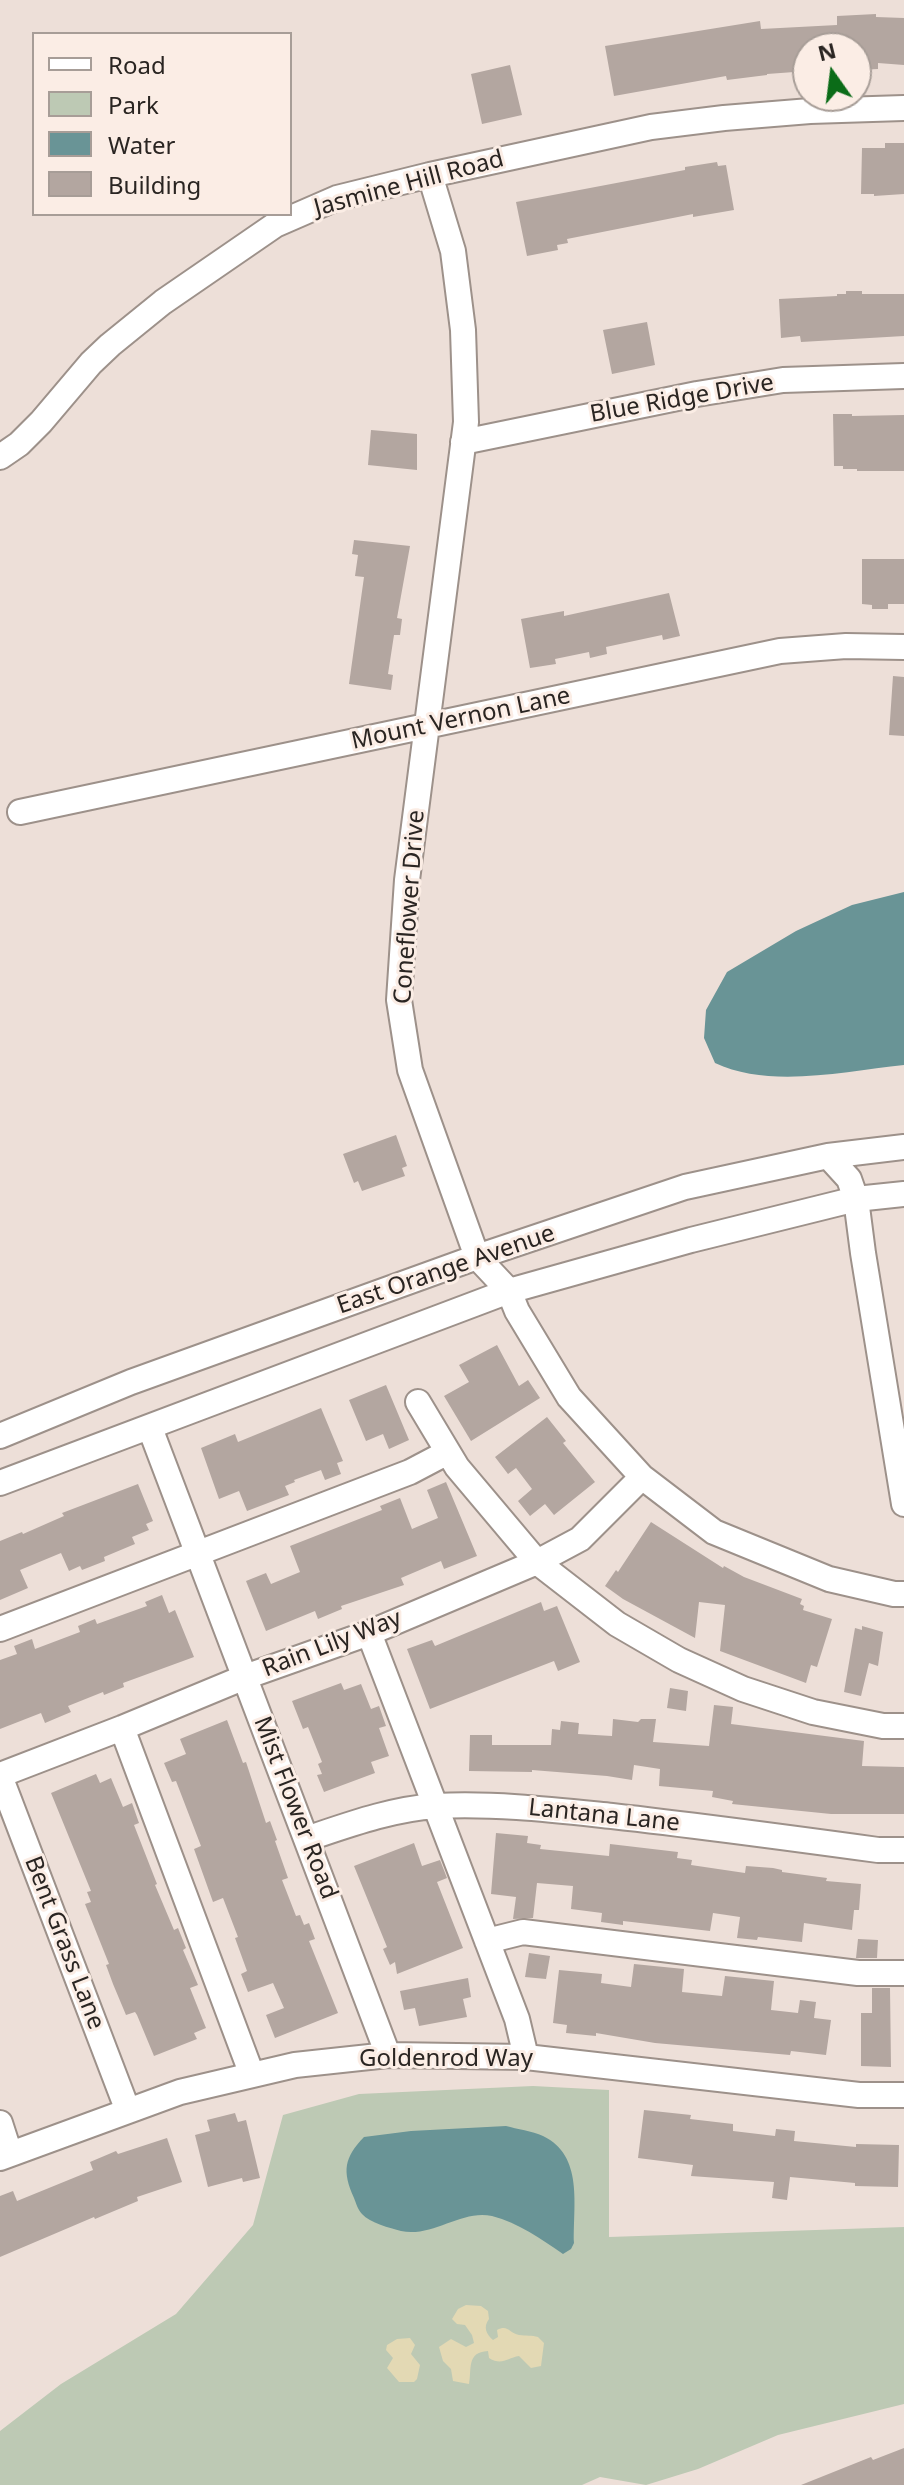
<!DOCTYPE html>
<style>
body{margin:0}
#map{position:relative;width:904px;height:2485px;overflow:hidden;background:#eddfd8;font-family:"Noto Sans",sans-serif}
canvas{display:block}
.legend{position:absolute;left:32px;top:32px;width:260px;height:184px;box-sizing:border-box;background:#fbede5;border:2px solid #a79d97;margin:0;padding:10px 14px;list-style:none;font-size:24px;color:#2a2522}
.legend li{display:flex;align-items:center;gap:16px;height:40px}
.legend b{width:40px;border:2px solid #a79d97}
.north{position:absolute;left:792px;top:32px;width:80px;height:80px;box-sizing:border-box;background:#fbede5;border:2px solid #a79d97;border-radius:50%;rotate:346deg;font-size:22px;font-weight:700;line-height:32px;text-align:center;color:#2a2522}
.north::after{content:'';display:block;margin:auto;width:28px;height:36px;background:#0b6c18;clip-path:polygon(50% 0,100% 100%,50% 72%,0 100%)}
</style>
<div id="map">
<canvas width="904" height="2485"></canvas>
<ul class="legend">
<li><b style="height:10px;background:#fff"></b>Road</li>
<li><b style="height:22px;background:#bdc9b4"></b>Park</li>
<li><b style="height:22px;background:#699496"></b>Water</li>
<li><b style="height:22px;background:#b3a6a0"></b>Building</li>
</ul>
<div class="north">N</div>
</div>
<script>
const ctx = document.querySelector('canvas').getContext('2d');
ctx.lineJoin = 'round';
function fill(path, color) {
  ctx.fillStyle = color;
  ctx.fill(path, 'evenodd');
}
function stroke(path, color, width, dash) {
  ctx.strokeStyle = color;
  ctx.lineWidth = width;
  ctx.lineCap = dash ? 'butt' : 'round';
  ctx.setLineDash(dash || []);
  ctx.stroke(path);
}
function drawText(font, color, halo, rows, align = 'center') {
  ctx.font = font + ' "Noto Sans",sans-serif';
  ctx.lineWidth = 6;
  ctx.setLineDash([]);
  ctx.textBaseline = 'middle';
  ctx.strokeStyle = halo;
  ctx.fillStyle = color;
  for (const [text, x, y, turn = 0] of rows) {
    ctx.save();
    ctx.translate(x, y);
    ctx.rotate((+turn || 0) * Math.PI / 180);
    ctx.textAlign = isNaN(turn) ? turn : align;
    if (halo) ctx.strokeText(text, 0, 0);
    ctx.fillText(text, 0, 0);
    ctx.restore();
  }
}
fill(new Path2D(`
 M533,2086L609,2090V2237L904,2227V2404L778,2435L698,2469L646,2485L600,2477L582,2485H0V2431L61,2384L176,2314L253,2225L283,2115L359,2094Z`), '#bdc9b4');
fill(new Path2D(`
 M466,2305L481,2306L488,2311L489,2319C483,2327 486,2334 493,2340L498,2337L497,2330C508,2324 509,2333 519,2335C526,2336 532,2335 538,2337L544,2343L541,2366L531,2368L519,2356C507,2358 502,2366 489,2358L488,2351C466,2352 472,2370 469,2384L453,2381L451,2369L443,2361L439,2347L451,2339L466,2347L474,2343L472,2335L465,2325L457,2324L452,2319L458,2309Z
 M410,2338L415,2345L411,2354L420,2365L417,2379L414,2382H399L387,2368L393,2358L386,2350L387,2345L397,2339Z`), '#e3d9b4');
fill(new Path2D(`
 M904,892V1065C846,1071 770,1089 715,1063L704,1038L706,1010L727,972L796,931L852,905Z
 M506,2126C517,2129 532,2131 543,2136C584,2156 573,2205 574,2243L571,2249L563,2254C541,2239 519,2223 492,2216C462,2209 432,2238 401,2231C390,2228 370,2223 362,2214C358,2210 356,2203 354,2198C342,2171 344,2158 364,2137L411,2131Z`), '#699496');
fill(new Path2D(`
 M876,14V17L904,18V65L878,63V69L856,70V48H808V71L767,74V75L727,80L726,76L614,96L605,46L760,21L761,29L837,25V16Z
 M510,65L522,115L482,124L471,74Z
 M885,143H904V194L874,196V194H861L862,148H885Z
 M717,162L718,166L726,165L734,210L693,217V214L567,239L568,243L557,245L558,250L527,256L516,202L685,170V167Z
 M846,291H862V294H904V336L801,342L800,336L781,338L779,299L837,296V294H846Z
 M647,322L655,365L612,374L603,330Z
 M833,414H852V416L904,415V471H857V469H843V466H834Z
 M371,430L417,434V470L368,465Z
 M354,540L410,546L397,618L402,619L400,635H394L388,674L393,675L391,690L349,684L364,577L355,576L358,555L352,554Z
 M862,559H904V604H888V609H872V605L862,604Z
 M669,593L680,636L663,640L662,635L606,647L607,654L590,658L589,652L555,659L556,664L530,668L521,619L564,611V616Z
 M893,676L904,677V736L889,735Z
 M396,1135L407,1166L402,1168L405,1176L362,1191L358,1181L354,1183L343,1154Z
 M497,1345L519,1386L528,1380L540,1398L471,1441L444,1396L469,1382L459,1365Z
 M386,1385L409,1440L389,1449L383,1434L366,1441L349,1400Z
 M321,1408L343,1461L337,1463L341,1474L325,1480L321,1470L294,1480L295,1482L285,1486L289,1495L247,1511L239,1491L219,1499L201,1448L235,1434L238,1442Z
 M547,1417L566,1441L563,1443L595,1482L554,1515L545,1504L530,1516L518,1501L532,1489L516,1468L508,1474L495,1457Z
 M446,1482L477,1556L444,1569L441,1561L401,1578L404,1585L341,1606L342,1609L318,1619L315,1611L266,1631L246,1581L266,1573L271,1584L300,1572L290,1546L382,1510L380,1506L400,1498L412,1529L438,1518L427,1490Z
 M138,1484L153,1521L146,1524L149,1530L132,1537L135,1544L104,1557L105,1561L82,1570L80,1566L69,1571L61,1553L20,1570L28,1588L0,1600V1541L22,1532L23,1534L64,1516L62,1513Z
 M651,1522L723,1568L724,1566L744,1577L802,1599L800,1604L804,1606L803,1610L832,1619L817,1667L811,1665L806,1683L720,1651L725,1605L699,1602L695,1638L623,1599L605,1586L616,1570L618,1572Z
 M162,1595L169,1613L175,1610L194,1657L123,1683L124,1687L104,1695L103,1692L68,1706L71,1712L45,1723L41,1713L0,1729V1660L17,1654L14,1646L32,1639L35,1649L80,1632L78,1626L95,1619L97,1624L147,1606L145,1602Z
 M541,1602L544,1611L557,1606L580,1662L558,1671L554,1661L430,1709L407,1649L432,1640L435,1646Z
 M862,1626L883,1632L878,1666L869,1663L861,1696L844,1692L855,1628L862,1630Z
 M341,1683L344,1690L361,1684L371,1709L379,1706L386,1726L379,1728L389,1756L371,1762L375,1773L324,1792L317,1775L322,1774L318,1764L322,1762L308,1727L303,1729L292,1701Z
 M670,1688L688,1691L686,1711L667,1708Z
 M714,1705L733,1707L731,1724L864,1741L862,1766L904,1767V1814H831L732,1804L733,1801L712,1797L713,1791L659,1786L660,1769L634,1765L632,1780L607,1776L532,1770V1772L469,1771L470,1735H492V1745H551L552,1729L560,1730L561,1721L579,1723L578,1734L612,1736L613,1719L638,1722L641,1719H656L653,1742L709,1746Z
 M227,1720L243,1763L246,1762L266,1823L270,1821L277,1840L275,1841L288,1878L282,1880L296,1916L300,1915L304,1925L309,1923L315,1939L309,1941L338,2013L275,2038L266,2015L284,2008L273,1983L248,1992L241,1974L247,1971L235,1938L238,1937L223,1898L213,1902L194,1849L201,1846L176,1781L172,1782L164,1763L186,1754L180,1739Z
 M96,1774L100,1783L111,1778L123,1807L132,1803L139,1823L134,1825L157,1884L155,1885L174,1930L178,1928L186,1948L183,1950L198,1985L190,1988L206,2028L194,2033L197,2039L154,2056L137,2015L135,2012L126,2015L113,1984L106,1965L109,1964L85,1904L91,1902L87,1892L91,1891L51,1793Z
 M496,1833L528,1836L527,1843L541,1845L540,1849L609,1856L610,1844L678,1852L677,1858L692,1860L691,1865L745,1873L746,1866L773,1868L782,1870V1872L827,1878L826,1881L861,1884L859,1910H854L852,1930L804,1923L802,1942L758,1937L757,1940L737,1938L740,1917L713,1913L710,1931L623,1921V1925L601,1922L602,1913L571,1909L573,1886L537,1883L533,1918L513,1919L516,1897L491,1894Z
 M414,1843L422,1866L440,1860L447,1878L437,1882L463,1948L397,1974L395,1962L390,1965L383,1949L387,1947L354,1866Z
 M858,1939L878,1940L877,1958H856Z
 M529,1953L550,1956L546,1979L525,1977Z
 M634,1964L684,1969L682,1992L722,1996L725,1976L774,1981L771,2010L798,2013L800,2000L816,2002L814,2018L831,2020L826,2055L791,2051L790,2055L655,2043L596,2033V2036L566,2033L567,2025L553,2023L559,1970L602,1974L601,1983L631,1987Z
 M468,1978L471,1997L463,1999L467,2017L419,2026L415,2008L404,2010L400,1991Z
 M872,1988H890L891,2067L861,2066V2013H872Z
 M644,2110L691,2115L690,2119L733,2124V2131L775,2136L776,2129L795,2131L794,2141L856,2147V2144L899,2145L898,2187L855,2186V2183L790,2177L787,2200L772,2198L774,2182L691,2176L693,2165L638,2158Z
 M235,2113L238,2122L246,2120L260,2178L243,2182L242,2178L208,2187L195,2135L210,2131L207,2120Z
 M167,2138L182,2182L137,2197L138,2201L95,2219L94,2217L0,2257V2196L13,2191L17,2201L93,2170L90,2162L116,2151L118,2154Z
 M904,2448V2485H801L871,2457L873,2460Z`), '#b3a6a0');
const minor = new Path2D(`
 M430,175L453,251L463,330L466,422L407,880L399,1000L410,1070L477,1257L509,1291L517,1311L569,1397L642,1477L714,1532L829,1579L894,1594H904
 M463,442L697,394L783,380L904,376
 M0,457L19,444L41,422L91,363L110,345L163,302L275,225L337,198L430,175L651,127L724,118L810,111L904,108
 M20,812L780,651L846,646L904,647
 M828,1156L849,1179L856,1199L863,1253L904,1504
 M418,1402L457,1467L537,1562L617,1624L679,1660L743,1689L813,1712L883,1726H904
 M150,1428L388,2055
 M0,1436L131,1382L477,1257L685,1187L828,1156L904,1147
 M0,1483L509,1291L691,1240L856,1199L904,1194
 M0,1629L410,1472L448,1452
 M369,1633L517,2019L526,2057
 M122,1728L252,2075
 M0,1775L122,1728L245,1677L369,1633L537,1562L580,1539L642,1477
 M0,1776L128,2111
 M306,1839C348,1825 391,1809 436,1806C495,1803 554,1810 612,1816C701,1826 790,1838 878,1850H904
 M487,1941L523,1932L858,1973H904
 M0,2123L10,2154
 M0,2158L180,2092L295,2065L388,2055L526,2057L859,2095H904`);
stroke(minor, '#9d918a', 28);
stroke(minor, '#fff', 24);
drawText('24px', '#2a2522', '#fbede5', [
 ["Jasmine Hill Road",409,184,-15],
 ["Blue Ridge Drive",682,399,-10],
 ["Mount Vernon Lane",461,719,-12],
 ["Coneflower Drive",410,907,-86],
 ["East Orange Avenue",446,1270,-19],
 ["Rain Lily Way",332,1644,-21],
 ["Mist Flower Road",295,1808,69],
 ["Lantana Lane",604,1816,6],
 ["Bent Grass Lane",64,1943,69],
 ["Goldenrod Way",446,2059]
]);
</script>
